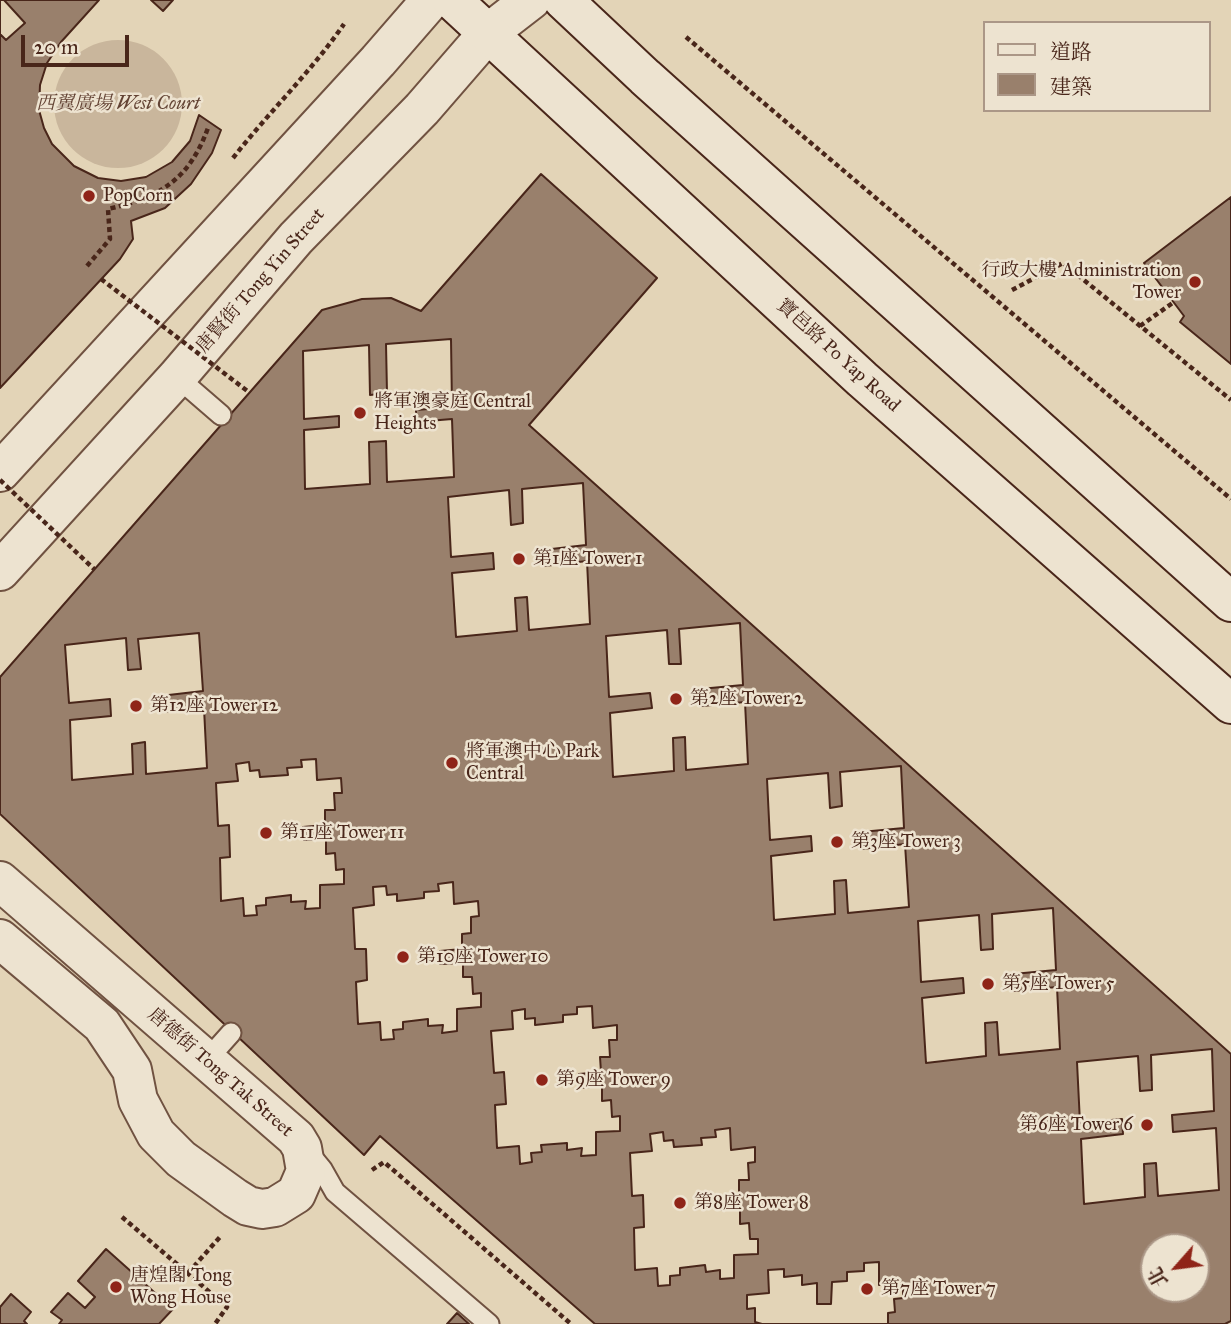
<!DOCTYPE html>
<meta charset="utf-8">
<style>
body{margin:0}
#map{position:relative;width:1231px;height:1324px;overflow:hidden;background:#e3d4b7;font-family:"IM FELL Great Primer","Noto Serif TC",serif}
canvas{display:block}
.legend{position:absolute;left:983px;top:21px;width:228px;height:91px;box-sizing:border-box;background:#ede3d0;border:2px solid #ab9787;margin:0;padding:9px 12px;list-style:none;font-size:21px;color:#49261a}
.legend li{display:flex;align-items:center;gap:14px;height:35px}
.legend b{width:35px;border:2px solid #ab9787}
.north{position:absolute;left:1140px;top:1233px;width:70px;height:70px;box-sizing:border-box;background:#ede3d0;border:2px solid #ab9787;border-radius:50%;rotate:242deg;font-size:19px;font-weight:700;line-height:28px;text-align:center;color:#49261a}
.north::after{content:'';display:block;margin:auto;width:24px;height:32px;background:#8f2418;clip-path:polygon(50% 0,100% 100%,50% 72%,0 100%)}
.scale{position:absolute;left:21px;top:35px;width:108px;height:32px;box-sizing:border-box;border:4px solid #49261a;border-top:0;padding-left:9px;font-size:21px;line-height:24px;white-space:nowrap;color:#49261a;-webkit-text-stroke:5px #ede3d0;paint-order:stroke}
</style>
<div id="map">
<canvas width="1231" height="1324"></canvas>
<ul class="legend">
<li><b style="height:9px;background:#ede3d0"></b>道路</li>
<li><b style="height:19px;background:#99806c"></b>建築</li>
</ul>
<div class="north">北</div>
<div class="scale">20 m</div>
</div>
<script>
const ctx = document.querySelector('canvas').getContext('2d');
ctx.lineJoin = 'round';
function fill(path, color) {
  ctx.fillStyle = color;
  ctx.fill(path, 'evenodd');
}
function stroke(path, color, width, dash) {
  ctx.strokeStyle = color;
  ctx.lineWidth = width;
  ctx.lineCap = dash ? 'butt' : 'round';
  ctx.setLineDash(dash || []);
  ctx.stroke(path);
}
function drawText(font, color, halo, rows, align = 'center') {
  ctx.font = font + ' "IM FELL Great Primer","Noto Serif TC",serif';
  ctx.lineWidth = 5;
  ctx.setLineDash([]);
  ctx.textBaseline = 'middle';
  ctx.strokeStyle = halo;
  ctx.fillStyle = color;
  for (const [text, x, y, turn = 0] of rows) {
    ctx.save();
    ctx.translate(x, y);
    ctx.rotate((+turn || 0) * Math.PI / 180);
    ctx.textAlign = isNaN(turn) ? turn : align;
    if (halo) ctx.strokeText(text, 0, 0);
    ctx.fillText(text, 0, 0);
    ctx.restore();
  }
}
fill(new Path2D(`
 M54 104a64 64 0 1 1 128 0a64 64 0 1 1-128 0Z`), '#c9b69c');
const building = new Path2D(`
 M0,0H4L25,23L6,40L0,34Z
 M0,0H99L61,42L47,63L40,85L39,110L44,128L52,144L74,166L98,178L121,181L146,177L172,162L190,141L199,115L221,130L212,153L191,184L165,208L131,221L133,239L120,259L0,388Z
 M151,0H173L163,11Z
 M541,174L657,278L529,425L1231,1054V1321L1225,1324H595L380,1136L364,1155L0,814V677L322,310L362,299L391,298L421,311ZM1154,1247H1196V1289H1154Z
 M1231,197V364L1180,322L1184,316L1144,263Z
 M451,339L452,407L416,410V422L452,419L454,477L387,482L386,441L369,442L370,484L305,489L304,430L339,427V416L304,419L303,351L369,345L370,395L387,393L386,344Z
 M583,483L586,545L543,550L544,566L587,561L590,624L529,630L527,597L515,598L517,631L456,637L452,573L494,569L493,553L451,557L448,497L509,490L511,525L523,523L522,489Z
 M740,623L743,685L700,689L702,706L745,702L748,764L686,770L685,737L673,738L674,771L613,777L610,713L652,708L650,693L609,697L606,636L667,630L669,664H681L679,629Z
 M199,633L203,691L160,696L161,712L204,708L207,768L146,774L145,742L132,744L133,774L72,780L70,720L111,716L110,699L69,703L65,645L126,638L128,670L141,669L138,639Z
 M316,759L317,780L341,778L342,793H334L335,810H325V825L303,827L304,840L326,839V854L335,853L336,870L344,869V884L320,885V908L305,909L306,901L291,902V895L266,898V905L256,906L257,915L244,916L243,898L221,901L220,858L230,857L229,825L218,826L216,783L238,781L236,764L249,762L250,771L259,770L260,777L288,775L287,768L302,767L301,760Z
 M901,766L904,828L861,832L862,849L905,844L909,907L848,913L846,880L834,881L835,914L774,920L771,856L812,851L811,836L770,840L767,779L828,773L830,808L842,806L840,772Z
 M453,882L454,904L478,901L479,916L471,917V933L462,934V949L440,951V964L463,963V977H472L473,994L481,993V1007L457,1009V1031L442,1033L443,1025L428,1026V1019L403,1022V1029L393,1030L394,1039L381,1040L380,1022L358,1024L356,982L367,980L366,949H355L353,908L374,905L373,887L386,886L387,895L397,894V901L424,898V892L439,891L438,884Z
 M1053,908L1056,970L1013,974L1014,991L1057,987L1060,1049L999,1055L997,1022L985,1023L986,1056L926,1063L922,998L964,993L963,978L921,982L918,921L979,915L981,950L993,949L992,914Z
 M592,1006L593,1028L617,1025V1040H609L610,1057H600L601,1072L579,1074V1088L602,1086V1101L611,1100L612,1117L620,1116V1131L596,1132V1155L581,1156L582,1148L567,1150V1143L541,1145L542,1152L531,1153L532,1162L520,1164L519,1146L497,1148L495,1105L506,1104L504,1072L494,1073L491,1031L513,1029L512,1011L525,1009V1019L535,1018V1025L563,1022V1015L577,1014V1007Z
 M1212,1049L1214,1111L1172,1115L1173,1132L1216,1128L1219,1190L1158,1196L1156,1163L1144,1164L1145,1197L1084,1204L1081,1139L1123,1134L1122,1119L1080,1123L1077,1062L1138,1056L1140,1091L1152,1090L1151,1055Z
 M730,1128L731,1150L755,1147V1162L748,1163L749,1180H739V1195L717,1197L718,1210L740,1209V1224L749,1223L750,1239H758V1254L734,1255V1278L720,1279V1270L706,1272L705,1265L680,1268V1275L670,1276V1285L658,1286L657,1268L635,1270L634,1228L644,1227L643,1195L632,1196L630,1153L652,1151L650,1134L663,1132L664,1141L673,1140L674,1147L702,1145L701,1138L716,1137L715,1130Z
 M106,1249L173,1309L159,1324H59L62,1320L51,1312L68,1293L85,1308L95,1297L78,1281Z
 M879,1262V1285L903,1284V1298L894,1299L895,1312L888,1313V1324H762L755,1322V1308L747,1309V1295L769,1293L768,1270L784,1269V1277L802,1275V1285L817,1283V1304H831L832,1282L847,1281V1272L864,1271V1263Z
 M11,1294L31,1312L24,1321L27,1324H0V1307Z
 M457,1313L469,1324H447Z`);
fill(building, '#99806c');
stroke(building, '#49261a', 2);
const lane = new Path2D(`
 M177,377L221,415
 M206,1061L231,1033
 M308,1152L322,1169L335,1192L489,1324`);
const street = new Path2D(`
 M0,472L378,61L431,0
 M0,571L177,377L296,238L422,109L487,34L531,0
 M0,881L296,1138L302,1148L306,1171L296,1194L275,1207L262,1209L248,1206L235,1198L181,1159L156,1134L138,1100L132,1070L102,1025L0,939`);
const secondary = new Path2D(`
 M452,0L862,379L1231,704
 M563,0L645,77L1231,602`);
stroke(lane, '#705241', 23);
stroke(street, '#705241', 42);
stroke(secondary, '#49261a', 42);
stroke(new Path2D(`
 M686,37L1231,499
 M233,158C269,112 311,72 344,24
 M87,266L110,239L108,209C160,197 189,180 208,128
 M1012,290L1063,263L1231,400
 M1140,326L1174,302
 M372,1170L384,1162L571,1324
 M122,1217L227,1307L215,1324
 M188,1273L220,1237`), '#49261a', 4.5, [5, 3.5]);
stroke(lane, '#ede3d0', 19);
stroke(street, '#ede3d0', 38);
stroke(secondary, '#ede3d0', 38);
stroke(new Path2D(`
 M101,279L250,393
 M0,480L94,569`), '#49261a', 4.5, [5, 3.5]);
for (const [x, y, r, color] of [
 [89,196,7,"#8f2418"],
 [1195,282,7,"#8f2418"],
 [360,413,7,"#8f2418"],
 [519,559,7,"#8f2418"],
 [676,699,7,"#8f2418"],
 [136,706,7,"#8f2418"],
 [452,763,7,"#8f2418"],
 [266,833,7,"#8f2418"],
 [837,842,7,"#8f2418"],
 [403,957,7,"#8f2418"],
 [988,984,7,"#8f2418"],
 [542,1080,7,"#8f2418"],
 [1147,1125,7,"#8f2418"],
 [680,1203,7,"#8f2418"],
 [116,1287,7,"#8f2418"],
 [867,1289,7,"#8f2418"]
]) {
  const dot = new Path2D();
  dot.arc(x, y, r, 0, 2 * Math.PI);
  ctx.fillStyle = color;
  ctx.fill(dot);
  stroke(dot, '#ede3d0', 2.5);
}
drawText('italic 19px', '#634334', '#ede3d0', [
 ["西翼廣場 West Court",118,104]
]);
drawText('19px', '#49261a', '#ede3d0', [
 ["PopCorn",103,196],
 ["行政大樓 Administration",1181,271,"right"],
 ["Tower",1181,293,"right"],
 ["將軍澳豪庭 Central",374,402],
 ["Heights",374,424],
 ["第1座 Tower 1",533,559],
 ["第2座 Tower 2",690,699],
 ["第12座 Tower 12",150,706],
 ["將軍澳中心 Park",466,752],
 ["Central",466,774],
 ["第11座 Tower 11",280,833],
 ["第3座 Tower 3",851,842],
 ["第10座 Tower 10",417,957],
 ["第5座 Tower 5",1002,984],
 ["第9座 Tower 9",556,1080],
 ["第6座 Tower 6",1133,1125,"right"],
 ["第8座 Tower 8",694,1203],
 ["唐煌閣 Tong",130,1276],
 ["Wong House",130,1298],
 ["第7座 Tower 7",881,1289]
], 'left');
drawText('19px', '#49261a', '#ede3d0', [
 ["唐賢街 Tong Yin Street",261,281,-49],
 ["寶邑路 Po Yap Road",838,356,42],
 ["唐德街 Tong Tak Street",220,1073,41]
]);
</script>
